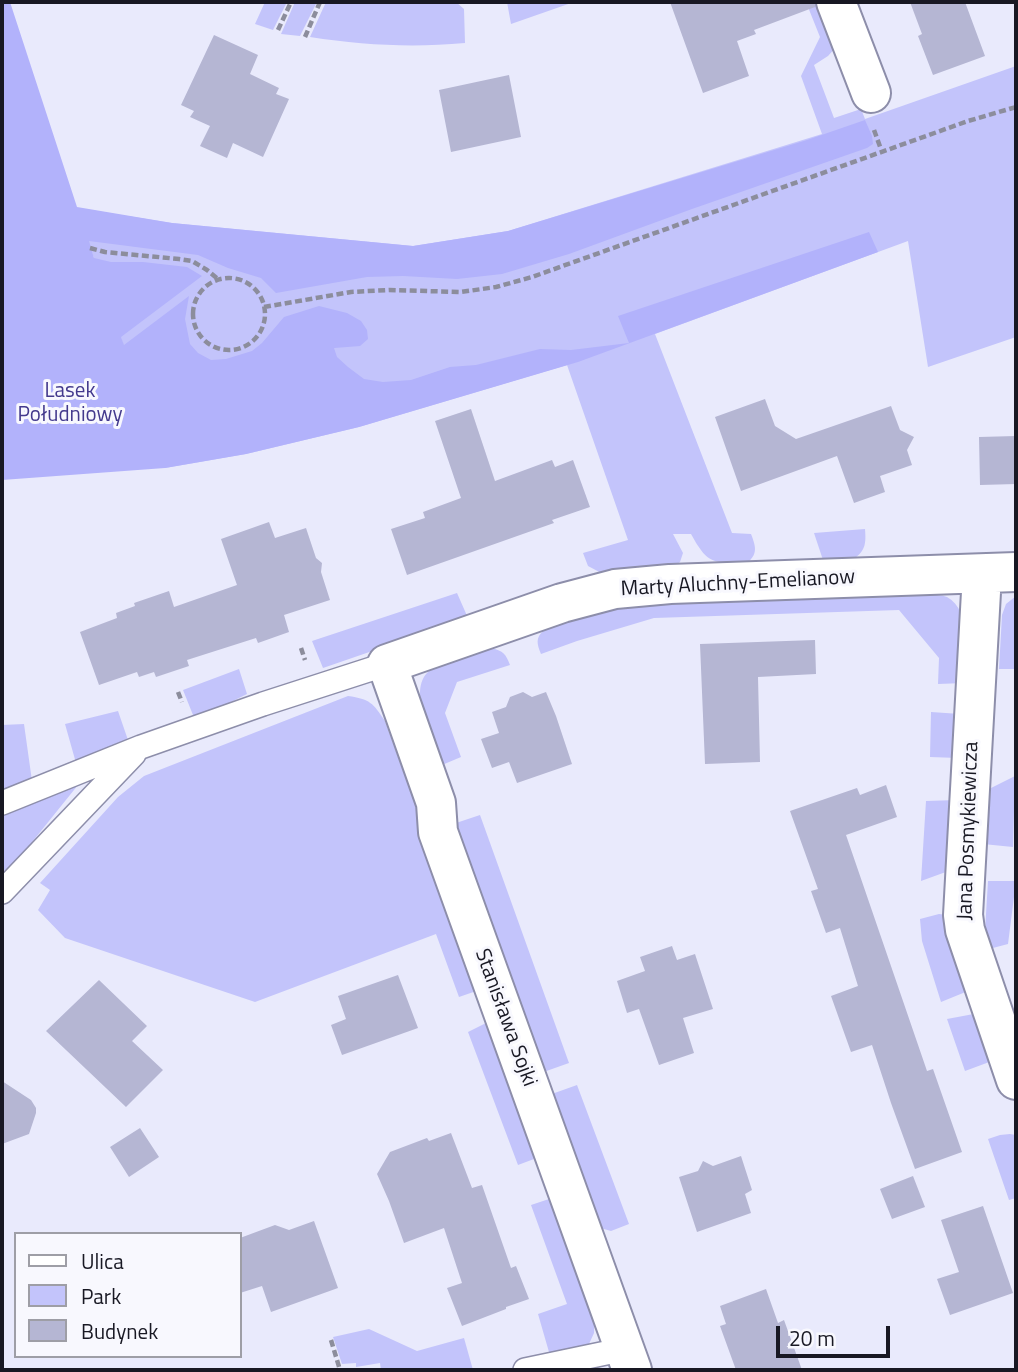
<!DOCTYPE html>
<meta charset="utf-8">
<style>
body{margin:0}
#map{position:relative;width:1018px;height:1372px;overflow:hidden;background:#e9eafc;font-family:"Titillium Web",sans-serif}
canvas{display:block}
.frame{position:absolute;inset:0;border:4px solid #181823;pointer-events:none}
.legend{position:absolute;left:14px;top:1232px;width:228px;height:126px;box-sizing:border-box;background:#f8f8fe;border:2px solid #9e9ea6;margin:0;padding:9px 12px;list-style:none;font-size:21px;color:#181823}
.legend li{display:flex;align-items:center;gap:14px;height:35px}
.legend b{width:35px;border:2px solid #9e9ea6}
.scale{position:absolute;left:776px;top:1326px;width:114px;height:32px;box-sizing:border-box;border:4px solid #181823;border-top:0;padding-left:9px;font-size:21px;line-height:24px;white-space:nowrap;color:#181823;-webkit-text-stroke:5px #f8f8fe;paint-order:stroke}
</style>
<div id="map">
<canvas width="1018" height="1372"></canvas>
<div class="frame"></div>
<ul class="legend">
<li><b style="height:9px;background:#fff"></b>Ulica</li>
<li><b style="height:19px;background:#c3c4fb"></b>Park</li>
<li><b style="height:19px;background:#b5b6d3"></b>Budynek</li>
</ul>
<div class="scale">20 m</div>
</div>
<script>
const ctx = document.querySelector('canvas').getContext('2d');
ctx.lineJoin = 'round';
function fill(path, color) {
  ctx.fillStyle = color;
  ctx.fill(path, 'evenodd');
}
function stroke(path, color, width, dash) {
  ctx.strokeStyle = color;
  ctx.lineWidth = width;
  ctx.lineCap = dash ? 'butt' : 'round';
  ctx.setLineDash(dash || []);
  ctx.stroke(path);
}
function drawText(font, color, halo, rows, align = 'center') {
  ctx.font = font + ' "Titillium Web",sans-serif';
  ctx.lineWidth = 6;
  ctx.setLineDash([]);
  ctx.textBaseline = 'middle';
  ctx.strokeStyle = halo;
  ctx.fillStyle = color;
  for (const [text, x, y, turn = 0] of rows) {
    ctx.save();
    ctx.translate(x, y);
    ctx.rotate((+turn || 0) * Math.PI / 180);
    ctx.textAlign = isNaN(turn) ? turn : align;
    if (halo) ctx.strokeText(text, 0, 0);
    ctx.fillText(text, 0, 0);
    ctx.restore();
  }
}
fill(new Path2D(`
 M265,2H287L273,30L255,24Z
 M295,2H317L300,36L281,34Z
 M326,2L409,3L456,2L464,9L465,43C411,48 362,45 310,37Z
 M507,2H574L511,24Z
 M806,2H823L837,46L828,56L814,65L834,118L861,109L865,119L1016,66V337L928,367L908,241L655,334L732,533L751,534C756,547 758,554 747,563C713,563 708,565 691,534H673L683,553L680,562L676,565L605,575L588,566L583,553L628,540L567,365L359,427L246,454L165,468L77,208L172,223L413,246L508,231L822,134L801,76L820,37Z
 M865,529C866,542 866,550 855,558L823,560L814,533Z
 M457,593L468,618L323,668L312,641Z
 M930,594C935,595 942,595 947,597C973,611 965,658 964,683L938,684L939,658L899,610L654,618L577,641L541,654C537,644 535,638 544,630L607,610L652,603Z
 M1016,596V669H999L1002,615L1006,604Z
 M492,648C503,651 506,654 510,665L457,682L445,713L461,757L442,765C433,741 406,691 429,671C440,660 476,653 492,648Z
 M239,669L247,694L195,720L183,690Z
 M348,696C370,699 373,703 385,721L482,989L459,997L436,934L255,1002L65,938L38,910L50,890L40,883L118,797L144,776Z
 M118,711L129,743L76,763L65,724Z
 M931,712L960,714L958,758L930,757Z
 M24,724L32,781L2,793V725Z
 M1015,776L1013,847L983,844L982,799L991,788Z
 M78,785L24,852L2,873V813Z
 M957,800L954,869L921,881L926,801Z
 M480,815L569,1063L538,1074L466,877L456,823Z
 M988,881H1016L1008,944L989,949L985,931Z
 M939,914L947,915L968,991L941,1002L922,941L920,919Z
 M979,1013L992,1061L965,1071L947,1019Z
 M486,1023L495,1025L534,1159L518,1165L468,1032Z
 M577,1085L629,1224L611,1231L590,1225L549,1095Z
 M1010,1134L1016,1135V1198L1009,1200L988,1139L1000,1135Z
 M549,1199L564,1214L595,1308L594,1333L589,1344L580,1350L551,1359L538,1314L567,1304L531,1205Z
 M369,1329L417,1351L464,1338L473,1370H381L380,1363L356,1367V1363L342,1364L333,1337Z`), '#c3c4fb');
fill(new Path2D(`
 M2,2H10L77,207L172,223L413,246L508,231L807,140L865,120L872,136L873,144L867,148L692,209L569,254L502,274L457,279L403,276L367,277L276,293L261,278L228,268L198,255L89,241L94,258L111,262H143L187,267L202,276L121,337L124,345L189,296L185,319L190,344L198,353L211,360L226,359L252,351L262,343L284,317L319,306L347,313L361,321L367,330L368,339L360,346L334,348L337,357L348,367L364,379L383,382L411,380L450,367L476,365L540,349L571,350L629,343L618,316L869,232L878,252L578,362L359,427L246,454L165,468L2,480Z`), '#b2b2fb');
fill(new Path2D(`
 M670,2H815V7L754,30L756,34L737,41L749,76L703,93Z
 M910,2H965L985,56L933,75L918,36L922,34Z
 M214,35L258,55L250,74L279,88L276,94L289,99L263,157L233,143L227,158L200,146L210,126L190,117L194,111L181,105Z
 M509,75L521,137L451,152L439,90Z
 M765,399L775,426L796,439L891,406L900,430L914,437L907,450L912,465L880,476L885,492L854,503L837,456L741,491L715,417Z
 M471,409L495,481L552,460L555,467L573,460L590,507L552,520L554,523L407,575L391,529L425,518L423,512L461,498L435,421Z
 M1016,436V484L980,485L979,437Z
 M269,522L275,538L306,528L316,558L322,563L321,572L330,600L284,615L289,632L258,643L256,638L187,660L189,666L156,677L154,672L139,677L137,672L99,685L80,632L117,618L116,613L135,606L134,603L169,591L174,607L237,585L221,539Z
 M815,640L816,674L758,677L760,762L705,764L700,644Z
 M523,692L532,697L546,692L556,716L572,764L517,783L509,762L492,768L481,739L499,733L492,712L506,707L510,697Z
 M886,785L897,817L846,835L927,1071L933,1069L962,1152L915,1169L891,1103L872,1045L851,1052L831,996L858,986L840,928L826,933L811,891L818,889L790,811L857,788L860,795Z
 M672,946L677,960L695,954L713,1009L683,1018L694,1053L659,1065L639,1009L627,1013L617,981L645,971L640,957Z
 M398,975L418,1028L342,1055L331,1025L346,1019L338,996Z
 M99,980L147,1026L132,1041L163,1070L126,1107L46,1031Z
 M2,1081L31,1100L36,1108V1113L29,1134L2,1144Z
 M140,1128L159,1157L129,1177L110,1147Z
 M451,1133L472,1188L482,1185L511,1268L516,1266L529,1299L506,1307V1309L462,1326L447,1288L462,1283L444,1228L404,1243L389,1201L377,1174L390,1152L427,1138L429,1141Z
 M741,1156L752,1190L745,1194L751,1213L697,1232L679,1177L698,1171L703,1161L713,1166Z
 M913,1176L925,1207L892,1219L880,1189Z
 M983,1206L1013,1293L950,1315L937,1279L959,1272L941,1220Z
 M314,1221L338,1288L271,1312L262,1286L240,1293V1238L275,1225L289,1230Z
 M766,1289L778,1323L784,1320L802,1370H736L720,1326L726,1324L720,1306Z`), '#b5b6d3');
const service = new Path2D(`
 M2,803L141,747L263,704L387,664
 M2,892L134,754
 M525,1370L625,1349`);
const minor = new Path2D(`
 M836,2L871,93
 M982,574L963,915L965,930L1016,1080
 M632,1370L438,832L436,803L387,664L562,603L615,589L670,584L1016,572`);
stroke(service, '#8d8eaa', 26);
stroke(minor, '#8d8eaa', 42);
stroke(new Path2D(`
 M278,30L291,2
 M305,37L320,2
 M874,130L882,152
 M90,248L105,252L179,259L192,261L207,270L218,279
 M193 314a36 36 0 1 1 72 0a36 36 0 1 1-72 0Z
 M264,307L351,292L389,290L461,292L496,287L532,277L968,121L1016,107
 M301,648L305,660
 M178,692L182,702
 M331,1340L340,1370`), '#8c8d9c', 4.5, [7, 3.5]);
stroke(service, '#fff', 23);
stroke(minor, '#fff', 38);
drawText('21px', '#43398d', '#f8f8fe', [
 ["Lasek",70,392],
 ["Południowy",70,416]
]);
drawText('21px', '#181823', '#f8f8fe', [
 ["Marty Aluchny-Emelianow",738,584,-3],
 ["Jana Posmykiewicza",969,831,-88],
 ["Stanisława Sojki",505,1018,70]
]);
</script>
